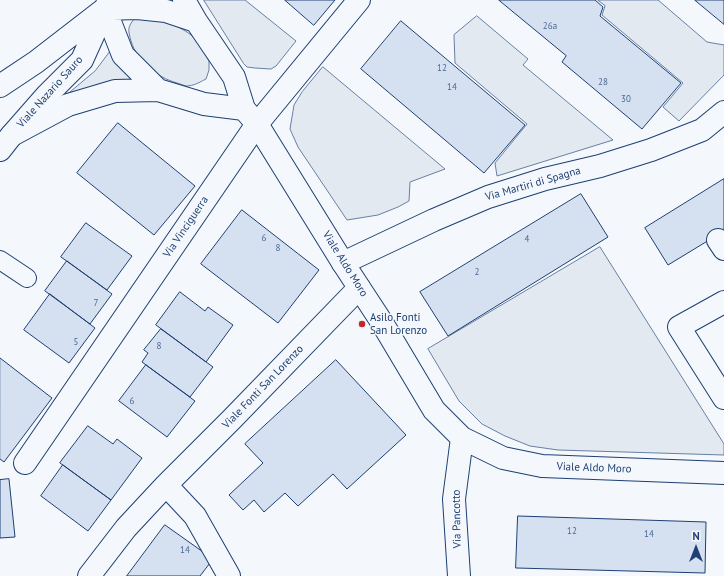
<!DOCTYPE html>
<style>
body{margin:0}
#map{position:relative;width:724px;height:576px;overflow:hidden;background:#f4f7fb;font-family:"PT Sans",sans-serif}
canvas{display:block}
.north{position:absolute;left:676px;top:528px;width:40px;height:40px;-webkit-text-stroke:3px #f4f7fb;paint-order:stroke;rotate:0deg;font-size:11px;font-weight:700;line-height:16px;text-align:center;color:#1d3f73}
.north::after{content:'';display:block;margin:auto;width:14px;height:18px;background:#1d3f73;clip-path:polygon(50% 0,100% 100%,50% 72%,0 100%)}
</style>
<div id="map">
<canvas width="724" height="576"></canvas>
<div class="north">N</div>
</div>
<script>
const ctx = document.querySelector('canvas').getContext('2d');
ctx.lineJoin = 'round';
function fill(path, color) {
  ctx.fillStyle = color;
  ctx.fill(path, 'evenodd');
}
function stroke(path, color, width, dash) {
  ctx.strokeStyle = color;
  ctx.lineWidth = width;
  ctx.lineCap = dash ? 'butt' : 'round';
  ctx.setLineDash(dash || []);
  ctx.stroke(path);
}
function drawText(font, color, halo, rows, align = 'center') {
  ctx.font = font + ' "PT Sans",sans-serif';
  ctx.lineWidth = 3;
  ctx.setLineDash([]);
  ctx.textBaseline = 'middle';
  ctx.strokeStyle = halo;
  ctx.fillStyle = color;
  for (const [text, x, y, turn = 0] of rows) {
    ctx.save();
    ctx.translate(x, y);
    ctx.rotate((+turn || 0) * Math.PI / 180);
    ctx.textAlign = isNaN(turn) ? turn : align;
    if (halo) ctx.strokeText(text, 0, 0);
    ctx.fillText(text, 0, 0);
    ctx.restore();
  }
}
const green = new Path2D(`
 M204,0H245L296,41L276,66L271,69L255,68L247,67L244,64Z
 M598,0H658L707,42L724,45V75L679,121L663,107L683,83L602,15L605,6Z
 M477,16L528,59L523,65L613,140L497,176L495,163L527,124L455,63L454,35Z
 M135,18L156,20L173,24L187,32L198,40L209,61V70L206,79C200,82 194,86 186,86C183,85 180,84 177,83C156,77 137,61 131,41C128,30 127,27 135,18Z
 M112,49L132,79L115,81L64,97L95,71Z
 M323,67L445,169L410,182L409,201L398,207L378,215L347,220L298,147L290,129L294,105L302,92Z
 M600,247L724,444V455L558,450L530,446L505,436L482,424L459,401L428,349Z`);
fill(green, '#e3e9f0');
stroke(green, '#687fa3', 1);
const building = new Path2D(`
 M285,0H335L314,25Z
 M499,0H595L603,7L600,16L681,83L642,129L562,62L566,56Z
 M695,0H724V24Z
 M401,21L525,125L484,173L361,69Z
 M118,123L195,186L154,235L77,173Z
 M724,179V231L668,265L645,228Z
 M581,194L608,237L448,336L420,292Z
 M242,210L319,270L278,323L201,264Z
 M86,223L132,256L107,290L61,257Z
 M67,261L112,294L90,324L45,291Z
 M180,292L205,311L208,307L233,325L206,362L156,325Z
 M50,294L95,328L69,363L24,330Z
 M161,329L213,367L190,397L142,362L148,353L144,350Z
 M0,358L52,398L4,462L0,459Z
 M336,360L406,435L347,489L333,474L298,506L285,493L264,512L254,500L243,510L229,495L263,463L245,444Z
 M146,365L195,401L167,437L119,401Z
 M88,426L113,444L117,439L142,458L111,500L60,463Z
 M63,465L111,500L88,531L41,496Z
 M9,479L15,537L0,538V480Z
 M518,516L706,522L705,573L516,568Z
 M165,525L213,559L200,576H127Z`);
fill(building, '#d5e0f0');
stroke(building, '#1d3f73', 1);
const pedestrian = new Path2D(`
 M0,260L27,278`);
const minor = new Path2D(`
 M718,240L724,249
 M343,263L434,220L488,197L545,179L600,166L651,150L702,130L724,112
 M724,302L679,327L724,398
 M25,463L257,124L359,0
 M166,485L195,516L229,576
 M89,576L126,528L166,485L232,419L359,288`);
const tertiary = new Path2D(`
 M184,0L196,21L234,77L244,109L257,124L343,263L381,321L434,410L462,438L503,458L542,466L724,473
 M196,21L166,11L137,8L105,9L123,55L158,90L204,104L244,109
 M12,135L68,105L115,91L158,90
 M459,576L454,499L462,438`);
const secondary = new Path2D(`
 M0,86L36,62L102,11
 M0,150L11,136L47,95L82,60L109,0`);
stroke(pedestrian, '#1d3f73', 20);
stroke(minor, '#1d3f73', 24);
stroke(tertiary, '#1d3f73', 24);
stroke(secondary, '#1d3f73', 24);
stroke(pedestrian, '#f4f7fb', 18);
stroke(minor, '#f4f7fb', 22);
stroke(tertiary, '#f4f7fb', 22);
stroke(secondary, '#f4f7fb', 22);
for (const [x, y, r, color] of [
 [362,324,4,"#c62828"]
]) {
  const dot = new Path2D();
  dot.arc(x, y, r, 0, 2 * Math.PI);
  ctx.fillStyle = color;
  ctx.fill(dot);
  stroke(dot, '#f4f7fb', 1.5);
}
drawText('9px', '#4b6792', null, [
 ["26a",550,26],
 ["12",442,68],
 ["28",603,82],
 ["14",452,87],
 ["30",626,99],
 ["6",264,238],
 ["4",527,239],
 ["8",278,248],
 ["2",477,272],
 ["7",96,303],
 ["5",76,342],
 ["8",159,346],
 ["6",132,401],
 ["12",572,531],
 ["14",649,534],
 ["14",185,550]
]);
drawText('11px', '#1d3f73', '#f4f7fb', [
 ["Viale Nazario Sauro",50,92,-48],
 ["Via Martiri di Spagna",533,184,-16],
 ["Via Vinciguerra",186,227,-56],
 ["Viale Aldo Moro",345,264,58],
 ["Viale Fonti San Lorenzo",263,387,-46],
 ["Viale Aldo Moro",594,468,2],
 ["Via Pancotto",457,519,-91]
]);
drawText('11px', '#1d3f73', '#f4f7fb', [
 ["Asilo Fonti",370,318],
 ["San Lorenzo",370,331]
], 'left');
</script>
